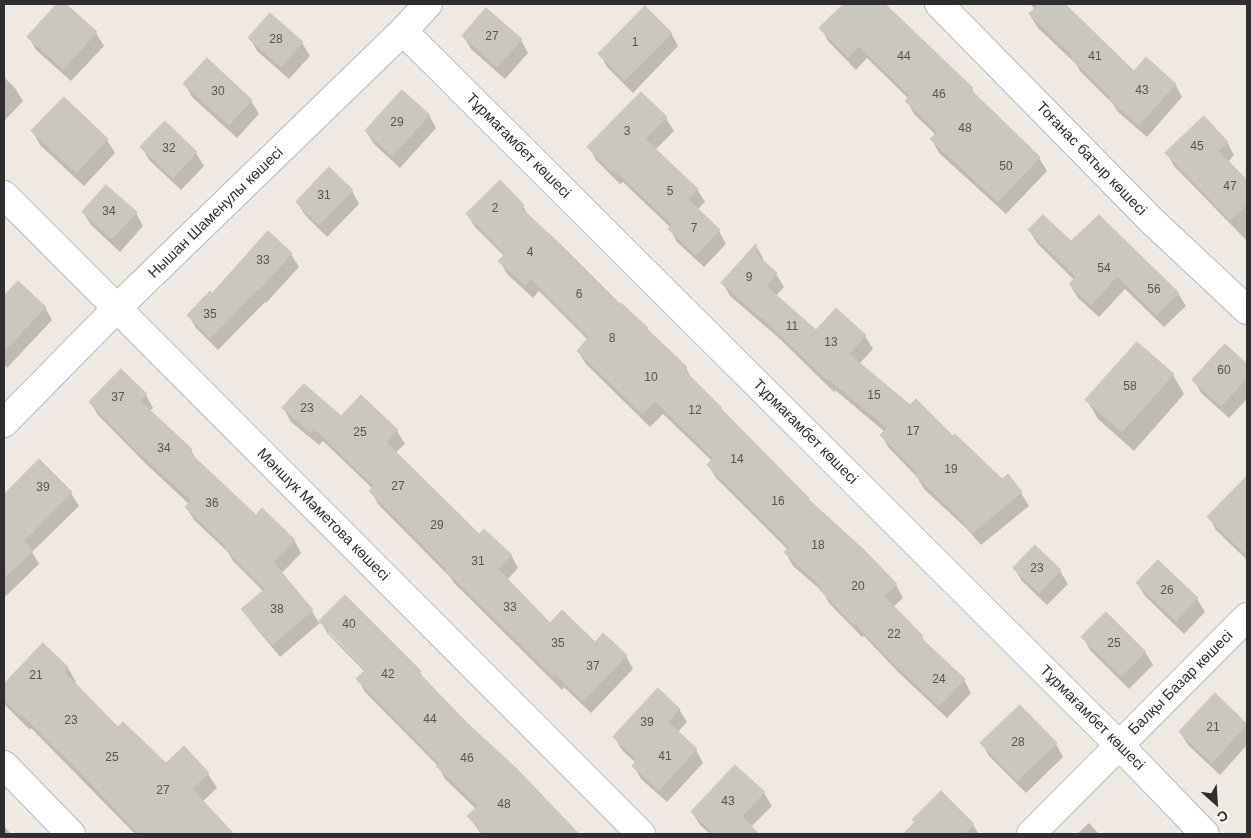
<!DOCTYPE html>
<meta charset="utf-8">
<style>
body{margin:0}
#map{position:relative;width:1251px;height:838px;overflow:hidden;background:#efe9e1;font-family:Arial,sans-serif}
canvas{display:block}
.frame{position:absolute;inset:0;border:5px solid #2e2e2e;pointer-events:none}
.north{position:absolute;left:1191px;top:778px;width:50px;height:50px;-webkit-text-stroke:4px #fff;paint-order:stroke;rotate:154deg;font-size:14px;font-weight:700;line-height:20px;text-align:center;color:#2e2e2e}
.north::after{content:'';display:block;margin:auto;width:18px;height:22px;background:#2e2e2e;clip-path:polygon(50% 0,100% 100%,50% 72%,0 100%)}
</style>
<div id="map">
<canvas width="1251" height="838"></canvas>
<div class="frame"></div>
<div class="north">С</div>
</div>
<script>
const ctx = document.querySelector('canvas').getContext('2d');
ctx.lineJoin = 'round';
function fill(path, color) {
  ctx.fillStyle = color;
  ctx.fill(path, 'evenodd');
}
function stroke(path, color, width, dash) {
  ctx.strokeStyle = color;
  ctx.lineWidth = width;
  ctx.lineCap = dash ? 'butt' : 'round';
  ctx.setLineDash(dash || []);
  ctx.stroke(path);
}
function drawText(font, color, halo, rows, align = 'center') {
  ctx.font = font + ' Arial,sans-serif';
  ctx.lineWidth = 4;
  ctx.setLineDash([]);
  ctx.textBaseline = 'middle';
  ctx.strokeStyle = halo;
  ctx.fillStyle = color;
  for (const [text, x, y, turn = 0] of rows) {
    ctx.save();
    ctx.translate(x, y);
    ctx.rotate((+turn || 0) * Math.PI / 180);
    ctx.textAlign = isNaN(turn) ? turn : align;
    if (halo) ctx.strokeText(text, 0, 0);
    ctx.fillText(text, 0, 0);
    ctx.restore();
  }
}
fill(new Path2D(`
 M59,4H64L96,33L104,46L71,81L36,50L29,37Z
 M845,4H885L972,89L976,97L999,120L1039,158L1047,171L1006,214L939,153L932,140L936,135L914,114L907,101L909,99L867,58L856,70L828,41L821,28Z
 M1030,4H1062L1134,73L1175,84L1182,97L1147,137L1118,112L1113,104L1080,71L1076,64L1038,28L1030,15L1035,9Z
 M671,33L678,46L633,93L607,67L600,54Z
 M463,36L521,40L528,53L505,79L471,49Z
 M250,38L302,43L310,56L289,79L257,51Z
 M207,60L251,101L259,114L237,138L192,97L185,84Z
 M4,77L15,88L23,101L4,121Z
 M64,99L107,140L115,153L84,186L40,145L33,132Z
 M429,115L436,128L400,168L374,144L366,131Z
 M666,118L674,131L655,150L697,189L705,202L697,210L719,231L726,244L704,267L677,242L670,229L671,228L623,182L620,184L596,160L589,147Z
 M165,123L196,153L204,166L181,190L149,160L142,147Z
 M1227,142L1234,155L1228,162L1247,182V241L1174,166L1167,153Z
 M352,191L359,204L327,237L305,215L297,202Z
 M523,206L530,218L620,306L647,329L650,334L686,368L693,381L724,414L808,498L811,503L896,585L903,598L893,607L922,637L926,644L964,680L971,693L947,718L898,672L864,636L862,637L829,603L823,592L793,566L786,553L788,550L716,478L708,465L712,461L663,414L650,427L586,364L578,351L588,340L539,291L533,298L507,274L500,261L504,256L475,227L467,214Z
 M83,212L136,213L143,226L120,252L91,225Z
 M1029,230L1071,243L1178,293L1186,306L1164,327L1125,289L1099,317L1078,298L1070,285L1074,280L1037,243Z
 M268,233L291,254L299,267L266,303L265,302L218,350L196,328L188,315L212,295Z
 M756,246L763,258V262L776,274L784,287L776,296L816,332L836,310L865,336L873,349L859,364L910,406L953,438L1002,481L1021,493L1029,506L981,545L967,529L924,489L917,477L889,448L881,435L885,432L835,390L834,392L780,339L730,296L723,283Z
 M19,282L45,307L52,320L7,368L4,364V298Z
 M1225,345L1247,366V399L1229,418L1201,393L1194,380Z
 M1173,375L1184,394L1134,451L1098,419L1087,400Z
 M146,395L153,408L149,411L191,450L198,463L256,517L294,540L301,553L281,574L312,611L319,623L345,597L420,672L426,682L465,723L516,770L577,834H481L469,817L476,809L445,779L438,766L365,692L358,679L365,672L328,634L321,622L280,657L251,622L243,609L264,592L233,561L227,551L194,520L186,507L189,504L145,463L98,415L90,402ZM330,630L372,672L370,674L328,632Z
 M361,397L397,431L405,444L395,453L479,535L511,555L518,568L507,580L550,625L626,656L633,669L591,713L564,687L562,690L454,583L451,578L378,504L371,491L373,489L323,441L319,445L291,422L284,409L341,418Z
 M39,461L71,493L79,506L32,552L39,564L6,596L4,594V495Z
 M1247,478V560L1216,530L1209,517Z
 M1014,568L1060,571L1068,584L1047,605L1022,581Z
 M1137,583L1197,599L1205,612L1184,634L1145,596Z
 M1083,637L1145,652L1153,665L1129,689L1090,650Z
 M44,645L68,668L76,682L74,684L118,729L166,765L184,747L208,774L217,788L202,802L233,834H135L31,728L30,730L6,706L4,703V686Z
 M1215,695L1247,725V745L1220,775L1188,745L1180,732Z
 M679,709L687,722L677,733L696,750L703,763L667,802L641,779L634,766L636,763L622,750L614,737Z
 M982,743L1056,744L1063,757L1026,793L989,756Z
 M764,793L772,806L751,827L758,834H710L700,825L692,812Z
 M941,793L973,825L979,834H904Z
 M1089,823L1099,834H1077Z
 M4,826L11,834H4Z`), '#0003');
const building = new Path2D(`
 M57,4H66L97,32L63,69L27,37Z
 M844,4H885L973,88L971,90L1040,157L998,202L930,139L938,132L905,101L910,96L859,46L848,57L819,28Z
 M1039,4H1065L1134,71L1146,57L1176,84L1139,125L1109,99L1111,97L1071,58L1073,56L1029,14Z
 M645,6L672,33L625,80L598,54Z
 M486,8L522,39L497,67L462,36Z
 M270,13L303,42L281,67L248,38Z
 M207,58L252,100L229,125L183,84Z
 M402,90L430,115L392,156L365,131Z
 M641,92L667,117L645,139L698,189L688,199L720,230L696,255L668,229L672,224L614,170L612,172L587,147Z
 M64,97L108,139L76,173L31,131Z
 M1204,116L1228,142L1218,151L1247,180V204L1230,220L1165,153Z
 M165,121L197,152L173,178L140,147Z
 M329,167L353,190L319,225L296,202Z
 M500,180L524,205L521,208L561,245L620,304L621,303L648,328L647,329L687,367L684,370L722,408L721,409L809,498L808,499L863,549L897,584L884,596L923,636L921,638L965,679L939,706L889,659L855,624L854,625L820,590L822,587L784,552L789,547L707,465L713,458L655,401L642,414L577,351L589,337L531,279L525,285L498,261L505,254L466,214Z
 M106,185L137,212L112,239L82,212Z
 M1043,215L1071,241L1099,215L1179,293L1156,315L1117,276L1091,305L1069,284L1076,277L1028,230Z
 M268,231L292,253L258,291L257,290L210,338L187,315L210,291L212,293Z
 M756,244V254L777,273L766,286L816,330L836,308L866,335L849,354L910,405L916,399L953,436L955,434L1002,479L1008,474L1022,492L972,533L958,516L915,475L918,473L880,435L887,428L827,378L826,379L771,326L721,283Z
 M18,281L46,307L4,351V296Z
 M1137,342L1174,374L1122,432L1085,400Z
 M1225,344L1247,364V378L1221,406L1192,380Z
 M121,369L147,394L140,401L192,449L189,452L256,515L262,508L295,540L273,562L313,610L272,645L241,609L265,589L224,548L226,546L185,507L191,500L136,450L89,402Z
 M304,384L341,416L361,395L398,430L386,442L479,534L484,529L512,555L498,569L550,623L562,610L595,642L603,633L627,655L583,701L556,675L554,677L445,570L446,569L369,491L374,486L315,429L311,433L282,408Z
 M39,459L72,492L24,541L33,551L4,578V495Z
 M1247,476V556L1207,517Z
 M1035,545L1061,570L1039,593L1013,568Z
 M1158,560L1198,598L1176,621L1136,583Z
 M345,595L421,671L419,673L466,722L517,769L579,834H484L467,816L478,806L436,766L439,763L356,679L366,669L319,621Z
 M1106,612L1146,652L1121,676L1081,637Z
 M43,643L68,667L64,672L118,727L123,722L166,763L184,746L209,773L192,789L234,834H139L77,769L22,715L21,716L4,700V684Z
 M658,688L680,709L668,722L697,749L659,790L632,766L637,760L613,737Z
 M1215,693L1247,724L1212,763L1179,732Z
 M1020,705L1057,743L1017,781L980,743Z
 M735,765L765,792L742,816L759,834H715L691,812Z
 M941,791L974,824L965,834H903L915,822L912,820Z`);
fill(building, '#cbc7bf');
stroke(building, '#cbc5ba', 1);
const minor = new Path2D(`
 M939,4L1152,221L1247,310
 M403,31L1119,745L1205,834
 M4,195L641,834
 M4,423L117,308L403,31L428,4
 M4,765L71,834
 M1031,834L1247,617`);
stroke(minor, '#b4b7c1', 30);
stroke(minor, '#fff', 28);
drawText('12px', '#555452', null, [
 ["27",492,37],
 ["28",276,40],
 ["1",635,43],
 ["44",904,57],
 ["41",1095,57],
 ["43",1142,91],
 ["30",218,92],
 ["46",939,95],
 ["29",397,123],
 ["48",965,129],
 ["3",627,132],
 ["45",1197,147],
 ["32",169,149],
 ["50",1006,167],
 ["47",1230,187],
 ["5",670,192],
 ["31",324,196],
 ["2",495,209],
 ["34",109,212],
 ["7",694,229],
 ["4",530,253],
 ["33",263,261],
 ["54",1104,269],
 ["9",749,278],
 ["56",1154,290],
 ["6",579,295],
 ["35",210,315],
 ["11",792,327],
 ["8",612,339],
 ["13",831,343],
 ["60",1224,371],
 ["10",651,378],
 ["58",1130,387],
 ["15",874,396],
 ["37",118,398],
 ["23",307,409],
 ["12",695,411],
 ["17",913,432],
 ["25",360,433],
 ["34",164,449],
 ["14",737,460],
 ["19",951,470],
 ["27",398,487],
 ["39",43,488],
 ["16",778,502],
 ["36",212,504],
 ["29",437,526],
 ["18",818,546],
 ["31",478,562],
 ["23",1037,569],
 ["20",858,587],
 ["26",1167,591],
 ["33",510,608],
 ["38",277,610],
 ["40",349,625],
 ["22",894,635],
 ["35",558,644],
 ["25",1114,644],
 ["37",593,667],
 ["42",388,675],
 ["21",36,676],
 ["24",939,680],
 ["44",430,720],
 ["23",71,721],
 ["39",647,723],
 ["21",1213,728],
 ["28",1018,743],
 ["41",665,757],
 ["25",112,758],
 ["46",467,759],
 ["27",163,791],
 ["43",728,802],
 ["48",504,805]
]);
drawText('15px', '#2e2e2e', '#fff', [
 ["Тұрмағамбет көшесі",518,146,45],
 ["Тоғанас батыр көшесі",1091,159,46],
 ["Нышан Шаменулы көшесі",216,213,-44],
 ["Тұрмағамбет көшесі",805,432,45],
 ["Мәншүк Мәметова көшесі",323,515,45],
 ["Балқы Базар көшесі",1181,683,-45],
 ["Тұрмағамбет көшесі",1092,718,45]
]);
</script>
